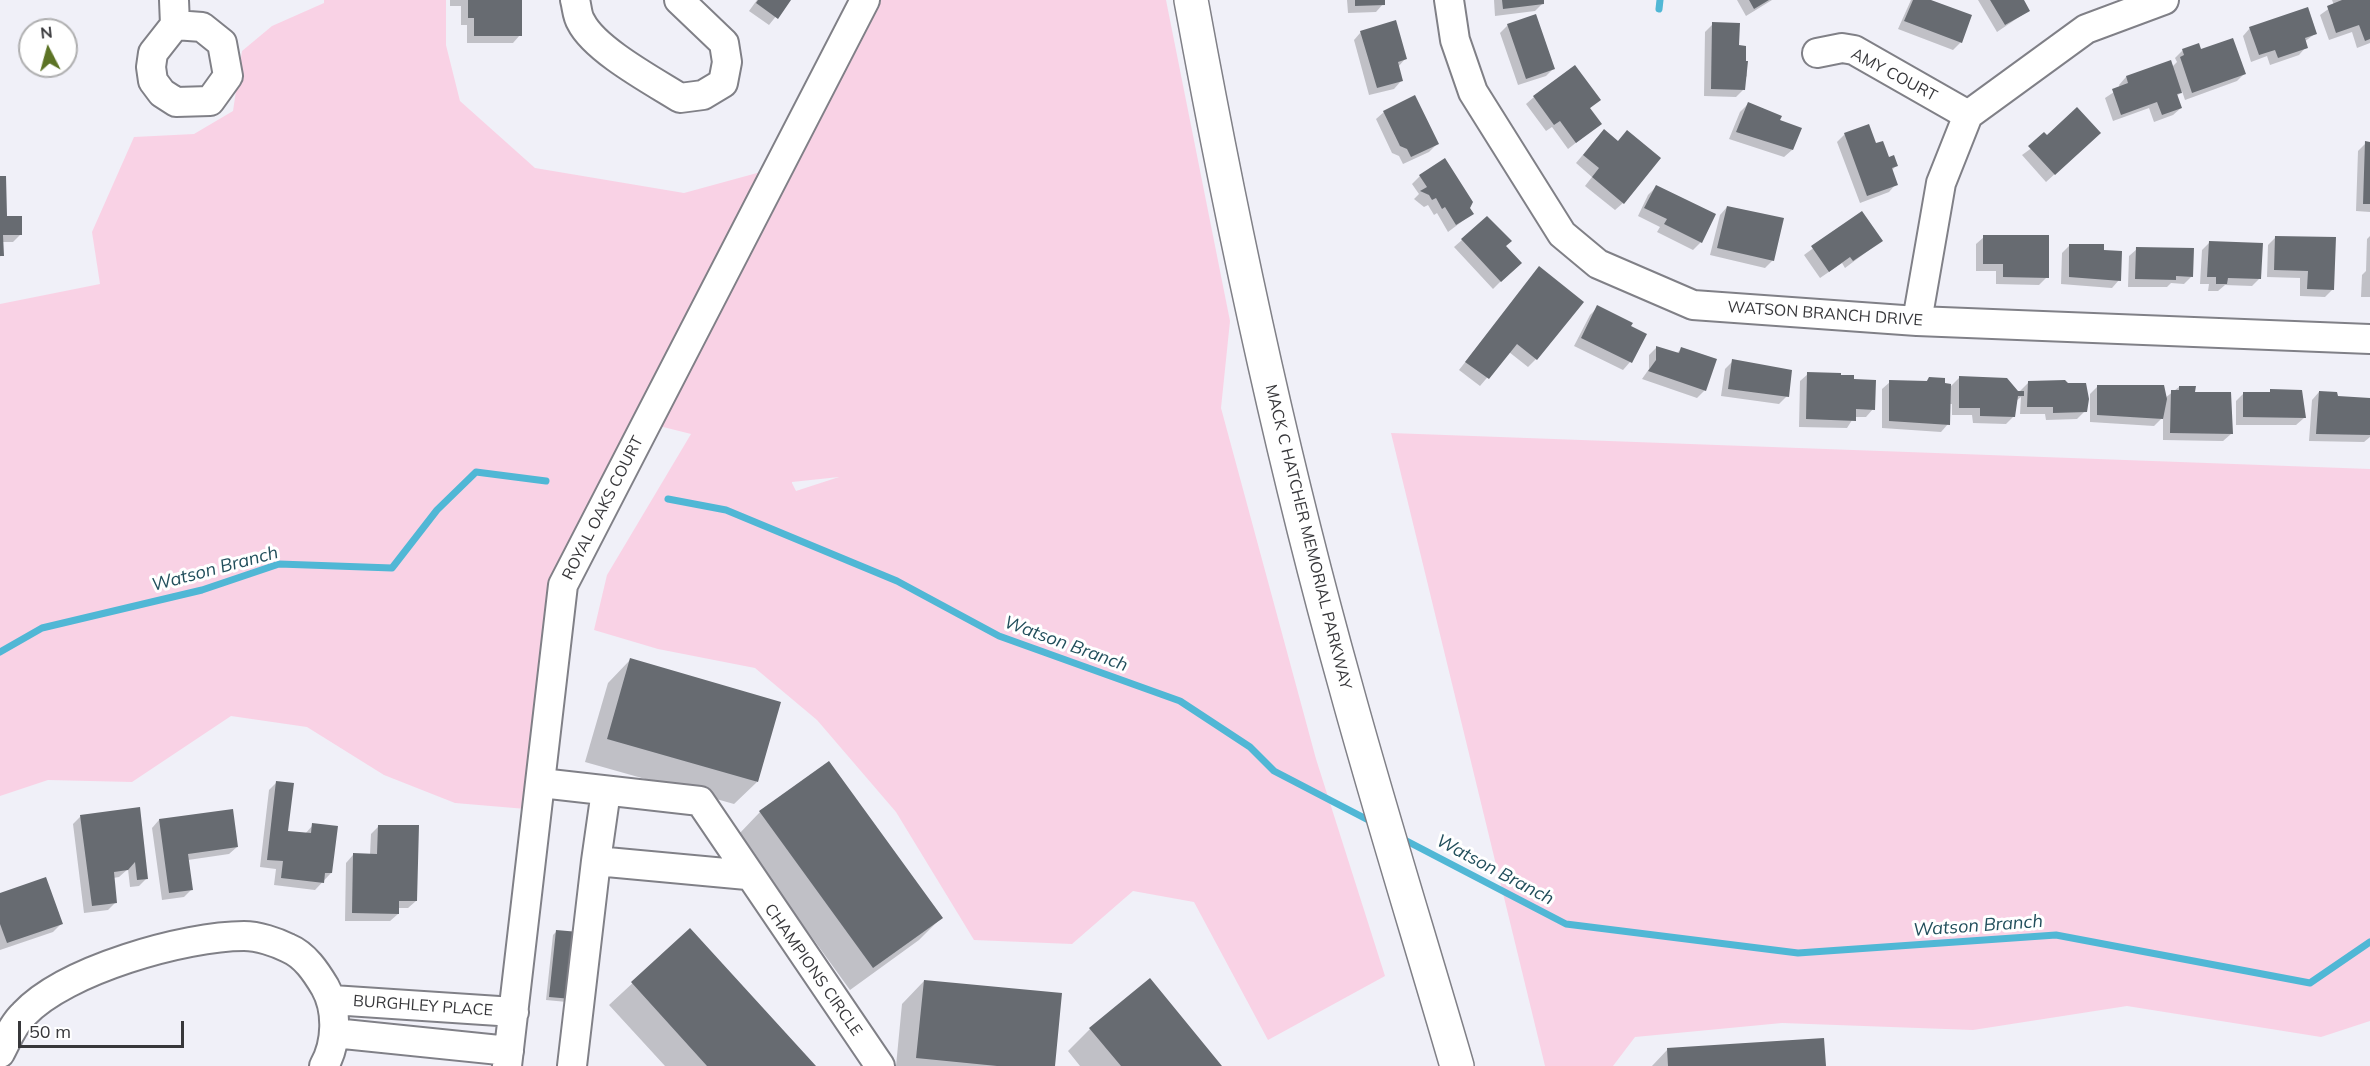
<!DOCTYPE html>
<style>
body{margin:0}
#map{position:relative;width:2370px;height:1066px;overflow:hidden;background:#f0f0f8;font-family:Mulish,sans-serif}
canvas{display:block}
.north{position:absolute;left:18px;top:18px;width:60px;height:60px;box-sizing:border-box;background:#fff;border:2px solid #afafb0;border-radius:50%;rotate:354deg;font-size:16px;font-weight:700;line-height:24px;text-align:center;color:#37373a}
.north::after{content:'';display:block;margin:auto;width:21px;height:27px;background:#5c7325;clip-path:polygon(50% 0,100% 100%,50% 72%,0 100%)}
.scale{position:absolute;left:18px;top:1021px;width:166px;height:27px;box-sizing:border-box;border:3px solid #37373a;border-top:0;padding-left:8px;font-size:18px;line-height:21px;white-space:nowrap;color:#37373a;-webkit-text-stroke:4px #fff;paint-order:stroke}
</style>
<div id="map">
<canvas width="2370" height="1066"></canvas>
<div class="north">N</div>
<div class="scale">50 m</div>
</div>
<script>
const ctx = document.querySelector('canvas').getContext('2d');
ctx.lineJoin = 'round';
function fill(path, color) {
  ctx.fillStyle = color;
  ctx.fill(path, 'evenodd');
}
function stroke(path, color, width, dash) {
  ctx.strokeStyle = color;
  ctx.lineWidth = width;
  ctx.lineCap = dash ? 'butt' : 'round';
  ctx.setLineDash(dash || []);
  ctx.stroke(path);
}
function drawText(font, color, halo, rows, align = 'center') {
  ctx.font = font + ' Mulish,sans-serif';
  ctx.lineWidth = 6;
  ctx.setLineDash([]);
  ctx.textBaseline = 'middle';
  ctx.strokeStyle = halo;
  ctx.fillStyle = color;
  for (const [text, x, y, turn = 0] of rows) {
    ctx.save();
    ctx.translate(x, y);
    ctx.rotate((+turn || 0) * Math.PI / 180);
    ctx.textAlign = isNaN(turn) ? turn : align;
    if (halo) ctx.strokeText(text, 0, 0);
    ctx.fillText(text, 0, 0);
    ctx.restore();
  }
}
fill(new Path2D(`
 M324,0H446V45L460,101L535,168L684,193L779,167L865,0H1166L1230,321L1221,408L1316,759L1385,976L1268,1040L1194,902L1133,891L1072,944L974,940L896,812L817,720L755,668L658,649L594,630L607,575L691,434L647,423L563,585L538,810L455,803L384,775L307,727L231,716L132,782L48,780L0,796V304L100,284L92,232L134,137L194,134L233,111L242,51L272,26L324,3ZM839,477L796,491L792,483V482Z
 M1391,433L2370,469V1021L2321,1037L2127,1006L1973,1030L1782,1023L1635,1037L1613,1066H1545Z`), '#f9d2e5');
fill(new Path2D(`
 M450,0H520V35L513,43H467V25H461V6H450Z
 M757,0H789L769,25L749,11Z
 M1347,0H1383V4L1376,12L1348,13Z
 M1494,0H1542L1543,3L1535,11L1495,16Z
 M1737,0H1772L1746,16Z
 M1911,0H1927L1961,42L1953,50L1898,29Z
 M1978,0H2022L2028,11L1997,32Z
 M2332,0H2370V43L2357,48L2352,32L2329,40L2320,15L2334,5Z
 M1713,24L1738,47H1745L1747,76L1744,79V89L1736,97L1704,96L1705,32Z
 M1508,25L1554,68L1546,76L1518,85L1500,33Z
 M2250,28L2316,33L2304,42L2306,47L2299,55L2270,65L2267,56L2251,62L2243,36Z
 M1361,32L1405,59L1398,67L1401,81L1394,89L1369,95L1354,40Z
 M2183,50L2200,51L2245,73L2237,81L2185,100L2182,91L2176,97L2181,108L2173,115L2154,122L2149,108L2113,121L2105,98L2120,88L2119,85L2126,77L2170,62L2172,67L2177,62L2175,58Z
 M1534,97L1599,100L1589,109L1600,124L1568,149L1552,127L1546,131L1526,104Z
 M1748,104L1778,121L1792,150L1784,157L1729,139L1740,112Z
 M1384,112L1437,144L1429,152L1403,164L1399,156L1392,153L1376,119Z
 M1845,134L1875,145L1896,166L1891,171L1896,184L1889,192L1860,203L1837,142Z
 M2047,137L2091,141L2046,182L2022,155Z
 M1597,138L1623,203L1615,210L1585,186L1592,177L1576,163Z
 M2366,143H2370V212L2356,211L2358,151Z
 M1420,176L1468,208L1472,214L1448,232L1437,213L1434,215L1428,205L1424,207L1414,199L1419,194L1412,184Z
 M0,178L6,218L21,234L13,242H2L0,258Z
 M1656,187L1701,242L1693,250L1657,232L1660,227L1638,216L1648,195Z
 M1727,207L1773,260L1765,268L1710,255L1720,215Z
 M1861,213L1881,241L1845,268L1842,263L1820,278L1804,255Z
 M1487,218L1505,247L1512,270L1493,289L1454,247Z
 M2370,236V297H2361L2362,275L2366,271L2367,239Z
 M1984,237L2047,277L2039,285L1996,284V271H1976V244Z
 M2276,237L2333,289L2325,297L2300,296V278L2267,277L2268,245Z
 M2209,243L2260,278L2252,286L2225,285L2218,291H2208L2209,284H2200L2202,250Z
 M2070,245L2103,252L2119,280L2112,288L2061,284L2062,253Z
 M2137,249L2192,276L2184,284L2171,283L2167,287H2128L2129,256Z
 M1539,268L1536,359L1528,367L1509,352L1480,386L1459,370Z
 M1598,307L1645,335L1630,362L1623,370L1574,346L1590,315Z
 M1656,348L1676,354L1681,349L1705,390L1697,398L1642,379L1649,369V355Z
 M1733,361L1787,396L1779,404L1721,396L1725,369Z
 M1808,374L1873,409L1866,417H1854L1847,428L1799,427L1800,381Z
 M1929,378L1951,386L1959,378L2018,393L2029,382L2085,411L2077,419L2046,420L2045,414H2020L2021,397L2016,401L2014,416L2006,424L1973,423L1972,415H1952V404H1949L1948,424L1941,432L1882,428V389L1890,382L1925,383Z
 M2098,386L2165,398L2179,387L2194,393L2231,434L2223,441L2163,440V417L2154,426L2090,422V394Z
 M2319,392L2337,398L2370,399V437L2364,442L2309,441L2312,400Z
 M2244,393L2304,418L2296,425H2236V401Z
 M630,660L757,782L734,804L585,762L608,683Z
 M277,782L287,832L305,834L313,825L331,873L315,890L274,885L276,869L260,867L269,790Z
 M138,809L147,878L139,886L130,887L128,869L119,877L113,878L116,902L108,910L84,913L73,824L81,816Z
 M760,812L941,918L919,940L850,990L738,835Z
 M159,820L237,847L229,854L188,860L192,889L184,897L162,900L152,828Z
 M379,826L416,901L408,908H398V914L390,921H345L346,863L353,855H370L371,834Z
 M0,895L61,924L53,932L0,950Z
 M690,930L814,1066H665L609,1005Z
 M557,931L567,1002L546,1000L553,935Z
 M924,981L1053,1066H896L902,1004Z
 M1090,1029L1220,1066H1080L1068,1051Z
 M1668,1049L1824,1066H1652Z`), '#0003');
stroke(new Path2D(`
 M1659,9L1660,0
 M668,499L726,510L897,581L999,636L1180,701L1250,747L1274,771L1374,823
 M0,652L42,628L202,590L279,564L392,568L437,510L476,472L546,481
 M1399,837L1566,924L1798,953L2056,935L2310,983L2370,942`), '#50b7d5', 7);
fill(new Path2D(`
 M468,0H522V36H474V18H468Z
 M758,0H791L778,19L756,3Z
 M1355,0H1385V5L1355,6Z
 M1502,0H1544V4L1503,9Z
 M1749,0H1769L1754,9Z
 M1913,0H1931L1972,15L1962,43L1904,21Z
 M1990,0H2024L2030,11L2005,25Z
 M2342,0H2370V39L2365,41L2359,25L2336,33L2327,6Z
 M2308,7L2317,34L2305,38L2308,48L2278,58L2275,50L2259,55L2249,27Z
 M1536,14L1555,69L1526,79L1507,24Z
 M1396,20L1407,59L1398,62L1403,81L1377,88L1360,31Z
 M1712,22L1740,23L1739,45L1746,46V61H1748L1745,90L1711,89Z
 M2233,38L2246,74L2192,93L2180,57L2184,55L2182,49L2199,43L2201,49Z
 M2171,60L2182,93L2177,94L2182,108L2162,115L2157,102L2121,115L2112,89L2128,83L2126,76Z
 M1575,65L1601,100L1590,108L1602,124L1576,143L1560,121L1554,125L1533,96Z
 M1415,95L1439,144L1411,157L1407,149L1400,146L1383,111Z
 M1748,102L1782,116L1780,120L1802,128L1793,150L1736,132Z
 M2077,107L2101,133L2055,175L2028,146L2044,132L2047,135Z
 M1869,124L1876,143L1883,141L1889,157L1894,155L1898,166L1892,168L1898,185L1867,196L1844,133Z
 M1604,129L1618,141L1627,130L1661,158L1624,204L1592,177L1599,168L1583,155Z
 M2365,141L2370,142V204H2363Z
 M1445,158L1473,202L1470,208L1474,214L1456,225L1445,207L1442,209L1436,198L1432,200L1429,195L1420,191L1427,187L1419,175Z
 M0,176H6L7,216H22V235H3L4,256H0Z
 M1656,185L1716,214L1702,243L1664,224L1667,219L1644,208Z
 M1727,206L1784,218L1774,261L1717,248Z
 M1862,211L1883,241L1853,261L1850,257L1829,272L1811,246Z
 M1487,216L1512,241L1506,246L1522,263L1501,282L1461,239Z
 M1983,235H2049V278L2003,277V264H1983Z
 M2275,236L2336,237L2334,290L2307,289L2308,271L2274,270Z
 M2209,241L2263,243L2261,279L2228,278L2227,284H2216V277H2207Z
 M2069,244H2104V250L2122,251L2121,281L2069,277Z
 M2136,247L2194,248L2193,277L2176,276V280L2135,279Z
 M1539,266L1584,302L1537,360L1517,344L1489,379L1465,362Z
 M1597,305L1633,323L1631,326L1647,334L1632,363L1581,338Z
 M1656,346L1679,353L1681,347L1717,359L1706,391L1648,371L1656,360Z
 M1732,359L1792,370L1789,397L1728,389Z
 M1807,372L1841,373V375H1854V379L1876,380L1875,410L1856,409V421L1806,419Z
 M1959,376L2007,378L2018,391H2024V396H2018L2015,417L1980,416V408H1959Z
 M1929,377L1945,378V383L1951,384L1950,425L1889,421V380L1927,381Z
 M2065,380L2068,383H2086L2089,399L2087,412L2053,413V407H2027L2028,381Z
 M2097,385H2164L2167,399L2163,419L2097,415Z
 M2179,386H2196L2195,392H2231L2233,434L2170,433L2171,390H2179Z
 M2270,389L2302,390L2306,418L2243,417V392H2270Z
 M2319,391L2337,392L2338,396L2370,398V435L2316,434Z
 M630,658L781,702L758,782L607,739Z
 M829,761L943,918L873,968L759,811Z
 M276,781L294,783L288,831L311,833L312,823L338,826L332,873H325L324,883L281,878L283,861L267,860Z
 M140,807L148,879L137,880L135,862L128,870L114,872L117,903L92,906L80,815Z
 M233,809L238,847L188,854L193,890L169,893L159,819Z
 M378,825H419L417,901H399V914L352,913L353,853L377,854Z
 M46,877L63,924L7,943L0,924V893Z
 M690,928L816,1066H707L631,982Z
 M556,930L579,932L572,999L549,997Z
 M1150,978L1222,1066H1121L1089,1028Z
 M924,980L1062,993L1055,1066H997L916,1058Z
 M1824,1038L1826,1066H1668L1667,1048Z`), '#676b71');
const minor = new Path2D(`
 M174,0L175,25L153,53L151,67L153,81L162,93L176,102L210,101L228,76L222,43L202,27L175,25
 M575,0C577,7 577,16 581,22C595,50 653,81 680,98L703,95L723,83L727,62L724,43L679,0
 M1449,0L1455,40L1473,92L1562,234L1598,264L1693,305L1917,321L2370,339
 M1817,53L1842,48L1854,50L1968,115
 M1917,321L1941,183L1968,115L2086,29L2164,0
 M541,783L700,801L880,1066
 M596,861L747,875
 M332,1000L514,1012
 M334,1033L509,1051
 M0,1053C7,1040 13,1024 24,1014C65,970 185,936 244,936C258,936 276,942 288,948C305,955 316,972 325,987C338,1010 337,1043 324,1066
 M507,1066L563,585L865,0
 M572,1066L596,861L606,791`);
const major = new Path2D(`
 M1191,0C1233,230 1282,459 1345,684C1380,812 1420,939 1457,1066`);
stroke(minor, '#808087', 32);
stroke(major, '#808087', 36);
stroke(minor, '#fff', 28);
stroke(major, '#fff', 33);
drawText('16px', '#37373a', '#fff', [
 ["AMY COURT",1894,75,28],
 ["WATSON BRANCH DRIVE",1825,314,4],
 ["ROYAL OAKS COURT",603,508,-63],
 ["MACK C HATCHER MEMORIAL PARKWAY",1308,537,76],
 ["CHAMPIONS CIRCLE",813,970,55],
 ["BURGHLEY PLACE",423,1006,4]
]);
drawText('italic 18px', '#224f5c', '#fff', [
 ["Watson Branch",215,569,-15],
 ["Watson Branch",1066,644,20],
 ["Watson Branch",1495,870,28],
 ["Watson Branch",1978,926,-4]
]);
</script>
